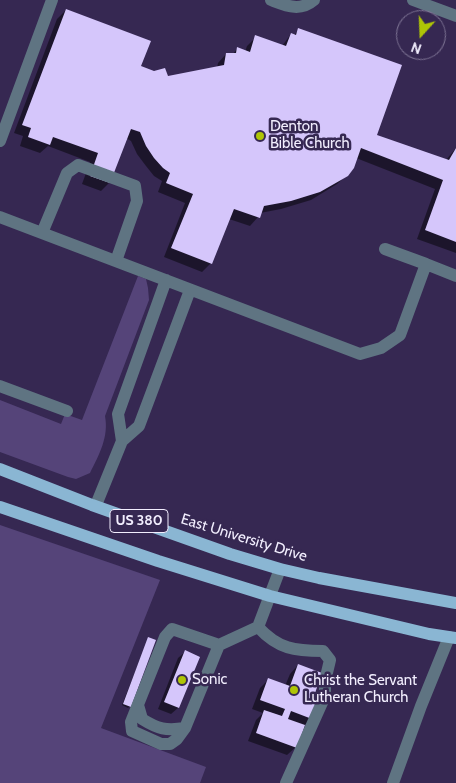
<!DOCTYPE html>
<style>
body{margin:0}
#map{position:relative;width:456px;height:783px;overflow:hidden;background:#362852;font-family:Cabin,sans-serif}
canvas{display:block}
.north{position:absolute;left:396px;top:10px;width:50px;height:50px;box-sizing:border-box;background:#362852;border:1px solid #817797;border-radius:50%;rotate:200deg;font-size:14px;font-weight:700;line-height:20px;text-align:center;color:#f2eefe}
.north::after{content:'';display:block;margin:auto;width:18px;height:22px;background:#afc506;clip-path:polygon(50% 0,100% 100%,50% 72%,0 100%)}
</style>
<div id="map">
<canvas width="456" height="783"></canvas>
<div class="north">N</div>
</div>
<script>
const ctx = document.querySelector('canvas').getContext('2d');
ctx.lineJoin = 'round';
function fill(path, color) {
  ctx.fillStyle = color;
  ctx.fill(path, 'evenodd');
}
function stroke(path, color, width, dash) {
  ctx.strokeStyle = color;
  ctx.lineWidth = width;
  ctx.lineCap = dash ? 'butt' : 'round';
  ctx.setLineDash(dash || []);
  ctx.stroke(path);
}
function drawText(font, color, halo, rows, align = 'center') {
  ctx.font = font + ' Cabin,sans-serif';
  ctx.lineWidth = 5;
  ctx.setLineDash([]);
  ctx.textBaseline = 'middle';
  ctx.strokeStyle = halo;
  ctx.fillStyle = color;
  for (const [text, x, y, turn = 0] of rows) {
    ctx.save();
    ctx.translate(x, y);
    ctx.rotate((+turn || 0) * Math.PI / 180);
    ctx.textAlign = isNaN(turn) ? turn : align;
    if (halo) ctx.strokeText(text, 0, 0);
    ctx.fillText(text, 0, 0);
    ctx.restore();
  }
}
fill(new Path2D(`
 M138,276L146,279L148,288L149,300L105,416C109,437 99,455 90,473L76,479L68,477L0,452V400L61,424L65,414L82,420Z
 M0,525L160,580L101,728L206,767L200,783H0Z`), '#554479');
fill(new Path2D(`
 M66,10L139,67L167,78L217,68L218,63L226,54L232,55L237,49L245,52L247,46L256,37L282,46L291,34L294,35L299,30L376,136L446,160L456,148V253L417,239L435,189L356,158L347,175L337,184L311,200L281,209L260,213L258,217L250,226L229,219L211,263L202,272L164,257L185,203L158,192L162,181L154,176L146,166L137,154L131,141L126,138L109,183L101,191L82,184L90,162L48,146L40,153L20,146L23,136L14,133L57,19Z
 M148,639L130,706L128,708L122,705Z
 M185,652L198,658L178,708L171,714L158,709L178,658Z
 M298,665L313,696L311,718L304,726L296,747L287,755L248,741L256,720L263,713L252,709L260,688L268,680L285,686L290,674Z`), '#0007');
fill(new Path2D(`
 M66,9L151,41L141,66L154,71L165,68L168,76L224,65L226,53H236L237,47L250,52L255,35L286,46L291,33L296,35L298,28L402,65L377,135L449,160L456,148V242L425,230L443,180L361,148L354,168L348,176L320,192L291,201L264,206L260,218L234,209L212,264L171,248L193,194L166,183L170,173L163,168L154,158L146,146L140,132L131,129L110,183L90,176L98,153L53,137L50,145L28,137L31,128L22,125Z
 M148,637L156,640L131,707L123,704Z
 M185,650L200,657L179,708L164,702Z
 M298,664L322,673L314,696L327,700L312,719L291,711L288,719L305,725L297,748L256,733L264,710L282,716L285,709L260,700L268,678L290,686Z`), '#d5c6fb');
stroke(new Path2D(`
 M271,0C287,6 300,12 314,0
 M413,0L456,16
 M0,141L52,0
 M0,217L360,354L381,348L400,335L426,264L456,276
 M42,233L67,173L78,165L135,186L137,201L116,261
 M385,249L426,264
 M0,386L67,411
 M122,441L118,414L166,280
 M96,505L122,441L139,426L190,290
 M258,627C278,649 295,651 323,651L330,660L325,681V696L286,783
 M219,645L185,728L177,739L170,744H161L132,731L131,722L165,637L172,629L219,645L258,627L280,569
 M138,705L142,719C158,729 166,731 185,728
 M393,783L421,706L449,637`), '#5f7482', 12);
stroke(new Path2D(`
 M0,469L92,505L230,554L280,569L319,578L456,603
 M0,507L158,561L270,596L429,634L456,638`), '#8ab6d3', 12);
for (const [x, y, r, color] of [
 [260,136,5,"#afc506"],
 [182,680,5,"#afc506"],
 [294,690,5,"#afc506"]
]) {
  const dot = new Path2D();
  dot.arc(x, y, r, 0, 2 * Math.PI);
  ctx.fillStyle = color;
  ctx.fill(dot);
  stroke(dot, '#362852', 2);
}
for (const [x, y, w] of [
 [139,521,58]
]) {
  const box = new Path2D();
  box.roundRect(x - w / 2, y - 11.5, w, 23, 4);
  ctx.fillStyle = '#362852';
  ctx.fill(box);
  stroke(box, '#f2eefe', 1);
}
drawText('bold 14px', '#f2eefe', null, [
 ["US 380",139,521]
]);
drawText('15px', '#f2eefe', '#362852', [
 ["Denton",270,127],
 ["Bible Church",270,144],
 ["Sonic",192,680],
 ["Christ the Servant",304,681],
 ["Lutheran Church",304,698]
], 'left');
drawText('15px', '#f2eefe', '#362852', [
 ["East University Drive",244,538,17]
]);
</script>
